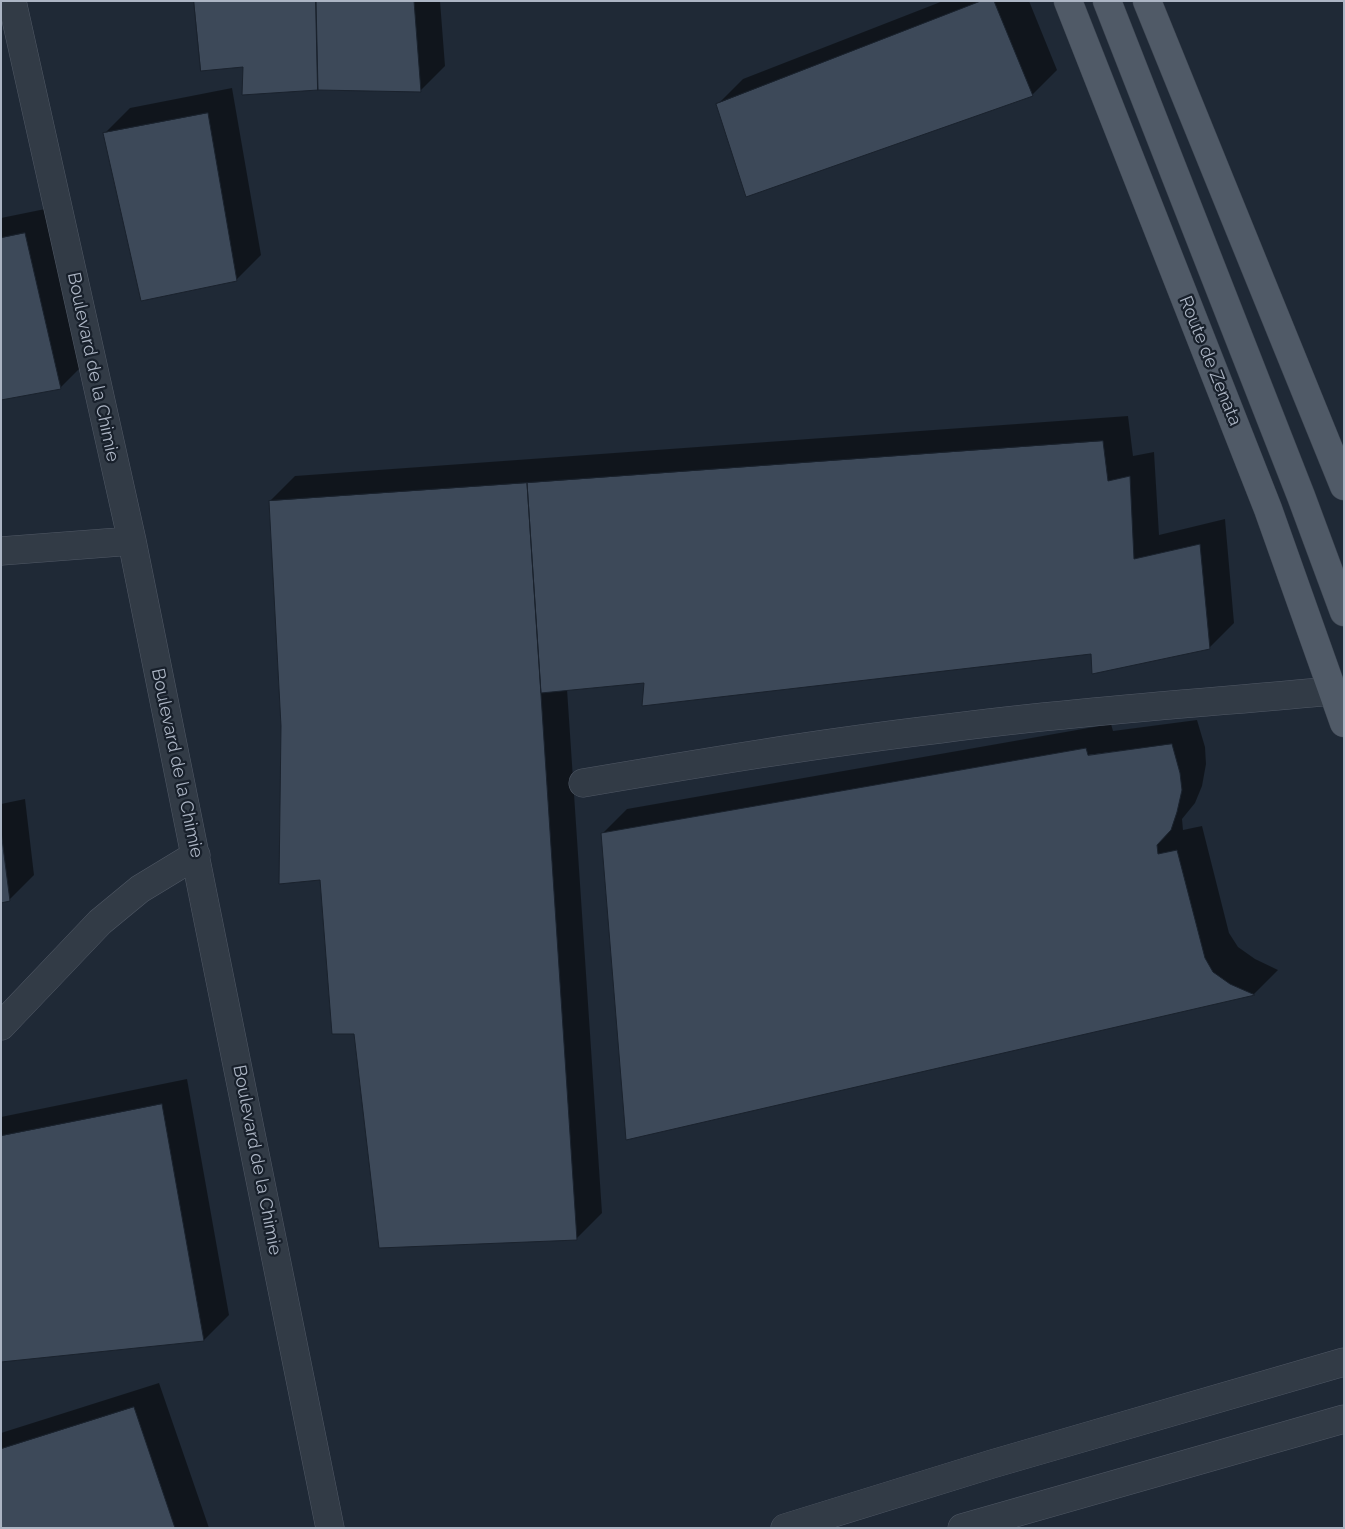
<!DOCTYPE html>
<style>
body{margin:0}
#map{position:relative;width:1345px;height:1529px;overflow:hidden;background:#1f2936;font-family:Raleway,sans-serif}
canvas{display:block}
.frame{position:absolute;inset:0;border:2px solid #acb5c4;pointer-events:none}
</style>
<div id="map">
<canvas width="1345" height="1529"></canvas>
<div class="frame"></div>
</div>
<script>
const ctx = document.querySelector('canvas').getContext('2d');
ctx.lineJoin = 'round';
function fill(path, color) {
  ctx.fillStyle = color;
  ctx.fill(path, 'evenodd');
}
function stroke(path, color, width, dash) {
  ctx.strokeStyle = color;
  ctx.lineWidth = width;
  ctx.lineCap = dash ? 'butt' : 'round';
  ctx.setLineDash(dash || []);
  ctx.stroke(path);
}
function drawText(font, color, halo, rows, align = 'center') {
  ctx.font = font + ' Raleway,sans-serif';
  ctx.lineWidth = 4.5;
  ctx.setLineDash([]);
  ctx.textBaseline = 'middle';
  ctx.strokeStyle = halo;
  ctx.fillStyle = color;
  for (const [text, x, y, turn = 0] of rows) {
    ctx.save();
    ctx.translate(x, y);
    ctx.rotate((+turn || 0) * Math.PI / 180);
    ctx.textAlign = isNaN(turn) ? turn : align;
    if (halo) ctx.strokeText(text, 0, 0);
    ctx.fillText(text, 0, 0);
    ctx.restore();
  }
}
fill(new Path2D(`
 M195,1H440L445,66L420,91L244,65Z
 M943,1H1029L1057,70L1032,95L718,104L743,79Z
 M232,88L261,255L236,280L105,133L130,108Z
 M50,208L85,363L60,388L1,399V218Z
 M1128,416L1133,456L1154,452L1159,535L1225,519L1234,623L1209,648L1092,653L645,681L567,689L602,1213L577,1238L355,1033L322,878L283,726L270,501L295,476Z
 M1197,720L1205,747L1206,764L1202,786L1195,803L1182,819L1183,830L1202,826L1229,933L1238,947L1255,959L1278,970L1254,994L627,1139L602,834L627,809L1111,724L1113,731Z
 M25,799L34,875L9,900L1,902V804Z
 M187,1079L229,1315L204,1340L1,1360V1117Z
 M159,1383L209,1528H1V1433Z`), '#0007');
const building = new Path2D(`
 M194,1H316L318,90L242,95L243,67L201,71Z
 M316,1H414L421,92L318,90Z
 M981,1H994L1033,96L746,197L716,104Z
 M208,113L237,281L141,301L103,133Z
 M25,233L61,389L1,400V238Z
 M1103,441L1108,481L1130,476L1134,559L1200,544L1210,649L1092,674L1091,654L642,706L644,683L541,693L527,483Z
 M527,483L577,1240L379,1248L354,1034H332L320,880L279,884L281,726L269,501Z
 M1172,744L1180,773L1182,790L1177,812L1171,830L1157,845L1158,854L1177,850L1205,958L1213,972L1230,984L1255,995L626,1140L601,833L1086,748L1088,755Z
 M1,831L10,901L1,903Z
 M162,1104L204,1341L1,1362V1136Z
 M134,1407L175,1528H1V1449Z`);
fill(building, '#3d4959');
stroke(building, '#1a222d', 1);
const minor = new Path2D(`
 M12,1L132,541L330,1528
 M1,551L132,541
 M583,783C701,763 820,743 940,729C1070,712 1202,703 1333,691
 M1,1026L100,922L140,889L196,855
 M785,1528L992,1464L1344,1362
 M962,1528L1344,1419`);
const major = new Path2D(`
 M1068,1L1268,509L1344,723
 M1107,1L1301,496L1344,612
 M1147,1L1344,486`);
stroke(minor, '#505865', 29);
stroke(major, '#3c4450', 29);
stroke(minor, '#323b46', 28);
stroke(major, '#505a67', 28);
drawText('18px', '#acb5c4', '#18202b', [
 ["Route de Zenata",1210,361,68],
 ["Boulevard de la Chimie",93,367,78],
 ["Boulevard de la Chimie",177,763,78],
 ["Boulevard de la Chimie",257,1160,79]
]);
</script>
